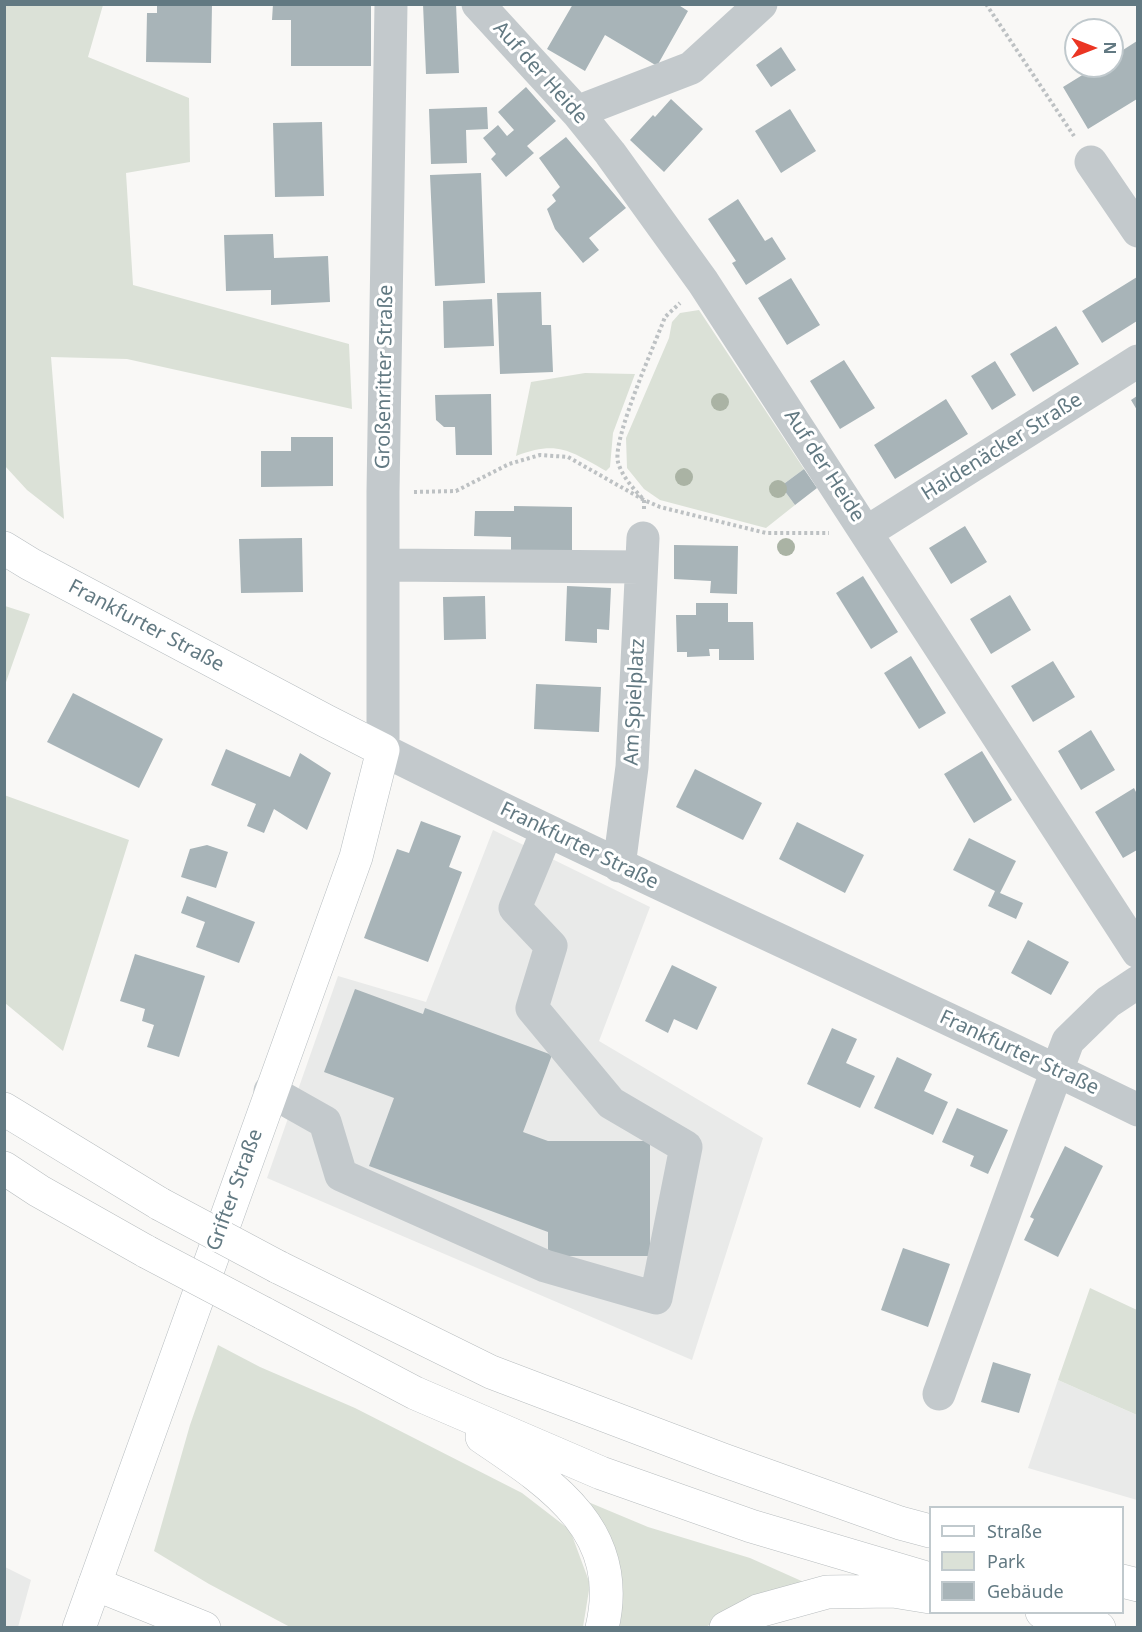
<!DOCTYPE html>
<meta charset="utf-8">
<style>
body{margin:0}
#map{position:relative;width:1142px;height:1632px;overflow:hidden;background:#f9f8f6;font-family:"Noto Sans",sans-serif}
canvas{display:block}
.frame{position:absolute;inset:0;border:6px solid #627982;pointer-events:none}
.legend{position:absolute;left:929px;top:1506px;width:195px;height:108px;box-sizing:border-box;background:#fff;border:2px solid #c0c9cd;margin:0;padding:8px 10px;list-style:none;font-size:18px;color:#627982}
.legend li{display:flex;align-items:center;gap:12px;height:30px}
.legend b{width:30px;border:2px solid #c0c9cd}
.north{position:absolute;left:1064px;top:18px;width:60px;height:60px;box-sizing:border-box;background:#fff;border:2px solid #c0c9cd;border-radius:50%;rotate:90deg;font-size:16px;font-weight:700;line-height:24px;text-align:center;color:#627982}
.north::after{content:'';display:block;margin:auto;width:21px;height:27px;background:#eb3523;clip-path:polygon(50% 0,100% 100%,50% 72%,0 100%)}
</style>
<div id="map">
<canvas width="1142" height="1632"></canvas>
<div class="frame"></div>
<ul class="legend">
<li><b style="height:8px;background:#fff"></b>Straße</li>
<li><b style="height:16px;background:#dbe1d7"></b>Park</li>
<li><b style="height:16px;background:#a8b4b8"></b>Gebäude</li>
</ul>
<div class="north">N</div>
</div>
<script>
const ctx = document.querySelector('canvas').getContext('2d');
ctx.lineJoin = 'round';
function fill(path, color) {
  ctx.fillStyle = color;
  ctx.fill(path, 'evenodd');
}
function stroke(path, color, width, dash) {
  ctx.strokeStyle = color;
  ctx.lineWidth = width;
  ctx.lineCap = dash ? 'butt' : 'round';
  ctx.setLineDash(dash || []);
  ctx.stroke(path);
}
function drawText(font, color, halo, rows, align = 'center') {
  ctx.font = font + ' "Noto Sans",sans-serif';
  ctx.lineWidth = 6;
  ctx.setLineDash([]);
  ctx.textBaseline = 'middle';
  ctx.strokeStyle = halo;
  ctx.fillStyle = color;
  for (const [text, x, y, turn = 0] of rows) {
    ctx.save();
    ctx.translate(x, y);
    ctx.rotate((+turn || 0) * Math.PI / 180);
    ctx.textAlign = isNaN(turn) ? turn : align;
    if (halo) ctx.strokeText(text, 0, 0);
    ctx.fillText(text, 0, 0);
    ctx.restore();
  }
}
fill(new Path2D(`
 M493,830L650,907L599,1041L763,1138L692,1360L267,1178L338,976L426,1002Z
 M1058,1380L1137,1415V1500L1028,1468Z
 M5,1567L31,1580L18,1627H5Z`), '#e9eae9');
fill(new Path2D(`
 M5,4L103,5L88,57L189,98L190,162L126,173L133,285L349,344L352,409L127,359L51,357L64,519L27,490L5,466Z
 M699,310L804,469L781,486L795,505L766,528L660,500L644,489L627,468L626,438L669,338L672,322L680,313Z
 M585,373L635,374L613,433L610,467L606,471C570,451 558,440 516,456L531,382Z
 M5,606L30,614L5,685L4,606Z
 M4,795L129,840L63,1051L5,1003Z
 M1090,1288L1137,1310V1415L1058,1380Z
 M218,1345L260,1367L355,1408L522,1493L570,1530L590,1584L583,1627H290L209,1584L154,1551L190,1425Z
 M581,1499L648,1527L750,1558L806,1583L736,1607L706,1627H612Z`), '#dbe1d7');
fill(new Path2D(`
 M157,4H212L211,63L146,62L147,13H157Z
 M273,4H371V66H291V20H272Z
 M423,4H456L459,73L426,74Z
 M573,4H677L688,11L657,66L605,35L585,71L547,49Z
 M1137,41V99L1088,129L1063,87L1097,66H1112V57Z
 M781,47L796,70L771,87L756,65Z
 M526,87L556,121L527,146L534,153L506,177L491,159L496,154L483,138L498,125L507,136L514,130L498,112Z
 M671,99L703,129L664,172L630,140L653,115L655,117Z
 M487,107L488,129L466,130L467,163L431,164L429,109Z
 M790,109L816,151L781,173L755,131Z
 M322,122L324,196L275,197L273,123Z
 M566,137L626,208L589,238L599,250L583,263L555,229L547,209L556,201L552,195L560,187L539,158Z
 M481,173L485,283L435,286L430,175Z
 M738,199L765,241L772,237L786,259L746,285L732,263L736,261L708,219Z
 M273,234L274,258L328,256L330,302L271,305V290L226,291L224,235Z
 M1137,277V321L1102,343L1082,311Z
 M791,278L820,325L787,345L758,298Z
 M541,292L542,325H551L553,372L500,374L497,293Z
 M492,299L494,346L444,348L443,301Z
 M1056,326L1079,364L1033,392L1010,354Z
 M844,360L875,408L840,429L810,381Z
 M995,361L1016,395L992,410L971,376Z
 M491,394L492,455H456L455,427H444L436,420L435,395Z
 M1137,396V410L1131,400Z
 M946,399L968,434L895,479L874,445Z
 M291,437H333V486L261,487V451H291Z
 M804,469L817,488L795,505L781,486Z
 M514,506L572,507V551L511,550V537L474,536L475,511H514Z
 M965,526L987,562L951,584L929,548Z
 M302,538L303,592L241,593L239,539Z
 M674,545L738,546L737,594L710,593L711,581L674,579Z
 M863,576L898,632L871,649L836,593Z
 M567,586L611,588L609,630L597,629V643L565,641Z
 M1010,595L1031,630L991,654L970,619Z
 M485,596L486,639L444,640L443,597Z
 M696,603H728V622H753L754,660H719V649H709L710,656L687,657V652H677L676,615H696Z
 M911,656L946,713L919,729L884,673Z
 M1053,661L1075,697L1033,722L1011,686Z
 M536,684L601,687L599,732L534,729Z
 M73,693L163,739L139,788L47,742Z
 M1091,730L1115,770L1081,790L1058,751Z
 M226,749L290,777L300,753L331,773L307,830L274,809L264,833L247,826L256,804L211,785Z
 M982,751L1012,800L974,823L944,774Z
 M695,769L762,803L743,840L676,807Z
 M1134,788L1137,794V850L1123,858L1095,812Z
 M421,821L461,836L449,867L462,872L428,962L364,938L397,849L409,853Z
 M797,822L864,855L845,893L779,859Z
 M969,838L1016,861L1000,893L1023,903L1016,919L988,906L995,891L953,870Z
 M207,845L228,852L216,888L181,877L190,849Z
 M187,896L255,922L239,963L196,947L205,922L181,913Z
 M1028,940L1069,962L1051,995L1011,973Z
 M135,954L205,976L179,1057L147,1047L154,1025L142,1021L145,1009L120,1001Z
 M672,965L717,987L697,1030L674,1019L668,1033L645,1021Z
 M355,989L423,1014L425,1008L552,1055L523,1132L548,1141H650V1256H548V1232L369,1166L394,1098L324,1072Z
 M832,1028L857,1039L846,1063L875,1076L860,1108L807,1084Z
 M897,1057L932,1074L924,1091L948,1102L933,1135L874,1108Z
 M957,1108L1008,1130L988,1174L970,1166L974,1156L942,1142Z
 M1065,1146L1103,1166L1058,1257L1024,1240L1034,1219L1030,1217Z
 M903,1248L950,1264L928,1327L881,1310Z
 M993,1362L1031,1374L1019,1413L981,1402Z`), '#a8b4b8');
const major = new Path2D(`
 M4,548L30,564L326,721L383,750L356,857L79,1628`);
const highway = new Path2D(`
 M4,1109L160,1204
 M4,1168L39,1191L147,1252
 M278,1267L491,1372L723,1460L900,1523L930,1531
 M263,1313L415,1393L601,1473L751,1526L930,1579
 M482,1437C552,1484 625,1531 602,1628
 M1122,1581L1138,1585
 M95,1584L204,1628
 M1042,1612L1099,1628
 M726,1628L758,1611L827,1592L893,1591L930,1597`);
stroke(major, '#b7bdc0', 34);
stroke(highway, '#b8bdbf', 34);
stroke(new Path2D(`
 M986,4L1074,136
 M414,492L456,491L509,464L540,455L568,457L644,500L660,507L766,533H829
 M644,509V500C634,489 622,477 618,462C612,439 655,344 665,317L680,303`), '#bdc1c3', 4, [3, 3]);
stroke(new Path2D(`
 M391,4L383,492V750C632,875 887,987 1138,1110
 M478,4L577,112L610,153L703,282L1138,952
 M577,112L691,68L761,4
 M1091,162L1138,231
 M867,532L1138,361
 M384,565L641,567
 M619,866L632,767L643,538
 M270,1091L325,1122L341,1175L545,1266L656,1298L686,1147L611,1103L532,1008L551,946L515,908L547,831
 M939,1394L1033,1135L1068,1041L1108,1002L1138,982`), '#c3c9cc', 33);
stroke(major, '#fff', 33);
stroke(highway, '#fff', 33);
const highwayBridge = new Path2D(`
 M160,1204L278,1267
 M147,1252L263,1313`);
stroke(highwayBridge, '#b8bdbf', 34, []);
stroke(highwayBridge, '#fff', 33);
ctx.fillStyle = '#aab3a4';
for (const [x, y] of [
 [720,402],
 [684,477],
 [778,489],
 [786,547]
]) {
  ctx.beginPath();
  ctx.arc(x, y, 9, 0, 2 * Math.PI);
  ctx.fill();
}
drawText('20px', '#627982', '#fff', [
 ["Auf der Heide",540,73,48],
 ["Großenritter Straße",385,377,-89],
 ["Haidenäcker Straße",1002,447,-32],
 ["Auf der Heide",824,466,57],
 ["Frankfurter Straße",146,626,28],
 ["Am Spielplatz",635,702,-87],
 ["Frankfurter Straße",579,846,26],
 ["Frankfurter Straße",1019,1053,25],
 ["Grifter Straße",235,1190,-70]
]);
</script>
